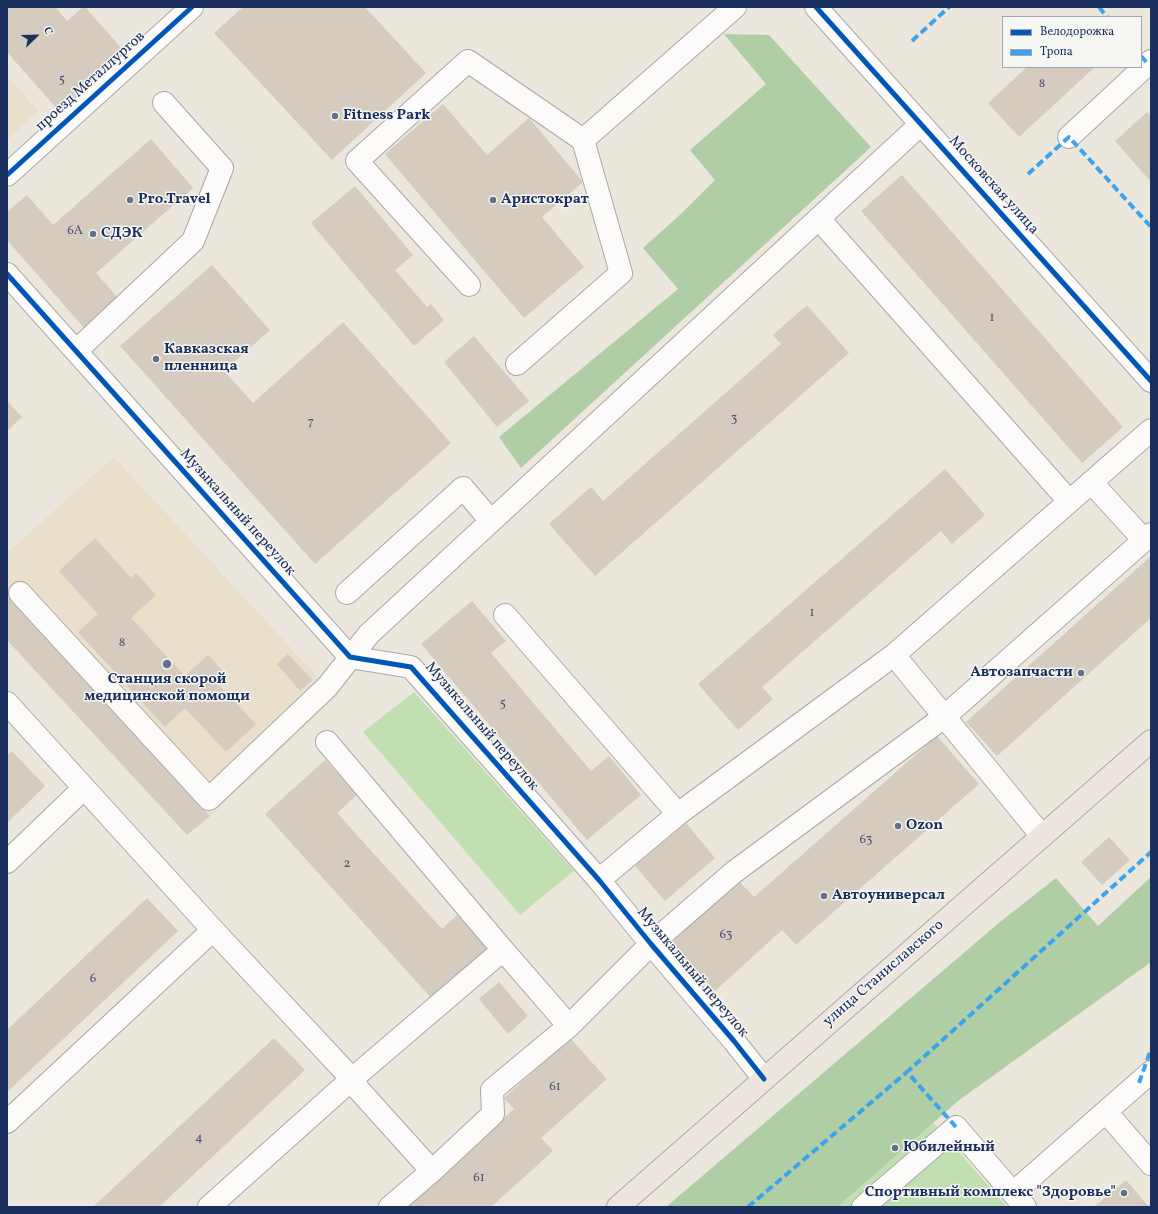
<!DOCTYPE html>
<meta charset="utf-8">
<style>
body{margin:0}
#map{position:relative;width:1158px;height:1214px;overflow:hidden;background:#ebe7dd;font-family:Vollkorn,serif}
canvas{display:block}
.frame{position:absolute;inset:0;border:8px solid #1b2f5e;pointer-events:none}
.legend{position:absolute;left:1002px;top:16px;width:140px;height:52px;box-sizing:border-box;background:#f6f6f2;border:1px solid #9ea6b7;margin:0;padding:5px 7px;list-style:none;font-size:12px;color:#1b2f5e}
.legend li{display:flex;align-items:center;gap:8px;height:20px}
.legend b{width:20px;border:1px solid #9ea6b7}
.north{position:absolute;left:16px;top:16px;width:40px;height:40px;-webkit-text-stroke:3px #f6f6f2;paint-order:stroke;rotate:67deg;font-size:11px;font-weight:700;line-height:16px;text-align:center;color:#1b2f5e}
.north::after{content:'';display:block;margin:auto;width:14px;height:18px;background:#1b2f5e;clip-path:polygon(50% 0,100% 100%,50% 72%,0 100%)}
</style>
<div id="map">
<canvas width="1158" height="1214"></canvas>
<div class="frame"></div>
<ul class="legend">
<li><b style="height:5px;background:#0057b8"></b>Велодорожка</li>
<li><b style="height:5px;background:#3da3ed"></b>Тропа</li>
</ul>
<div class="north">С</div>
</div>
<script>
const ctx = document.querySelector('canvas').getContext('2d');
ctx.lineJoin = 'round';
function fill(path, color) {
  ctx.fillStyle = color;
  ctx.fill(path, 'evenodd');
}
function stroke(path, color, width, dash) {
  ctx.strokeStyle = color;
  ctx.lineWidth = width;
  ctx.lineCap = dash ? 'butt' : 'round';
  ctx.setLineDash(dash || []);
  ctx.stroke(path);
}
function drawText(font, color, halo, rows, align = 'center') {
  ctx.font = font + ' Vollkorn,serif';
  ctx.lineWidth = 3;
  ctx.setLineDash([]);
  ctx.textBaseline = 'middle';
  ctx.strokeStyle = halo;
  ctx.fillStyle = color;
  for (const [text, x, y, turn = 0] of rows) {
    ctx.save();
    ctx.translate(x, y);
    ctx.rotate((+turn || 0) * Math.PI / 180);
    ctx.textAlign = isNaN(turn) ? turn : align;
    if (halo) ctx.strokeText(text, 0, 0);
    ctx.fillText(text, 0, 0);
    ctx.restore();
  }
}
fill(new Path2D(`
 M7,76L38,111L7,140Z
 M114,457L327,687L338,695L210,816L187,835L7,640V553Z`), '#eadfca');
fill(new Path2D(`
 M414,692L574,871L520,915L363,732Z
 M904,1089L1007,1207H765Z`), '#c1e0b2');
fill(new Path2D(`
 M724,34L769,35L871,147L521,468L499,437L678,289L643,248L683,212L715,180L690,150L766,84Z
 M1151,877V962L958,1101L837,1207H666L1000,922L1056,878L1098,926Z`), '#afcea6');
fill(new Path2D(`
 M7,7H55L67,21L83,7H85L125,52L58,110L7,52Z
 M243,7H365L426,73L332,160L214,33Z
 M1027,67H1095L1019,137L988,103Z
 M443,104L487,155L529,118L583,182L542,217L584,267L524,318L385,154Z
 M1147,112L1151,117V182L1115,141Z
 M151,139L193,188L96,273L120,300L86,330L7,240V212L27,195L53,225Z
 M902,175L1123,427L1082,463L861,211Z
 M355,186L413,255L395,270L427,307L431,304L444,320L414,346L311,223Z
 M212,265L270,330L224,371L253,403L343,322L451,443L315,564L120,346Z
 M807,305L849,353L595,576L549,524L591,487L603,501L781,344L773,335Z
 M474,336L529,401L497,427L444,362Z
 M7,401L22,417L7,431Z
 M945,469L985,515L952,544L941,531L762,687L773,699L738,730L698,684Z
 M95,538L131,578L136,573L156,595L131,618L185,676L208,655L226,675L217,683L256,724L226,752L185,708L165,727L78,632L98,614L59,571Z
 M1151,556V618L997,756L966,722Z
 M7,596L210,816L187,835L7,640Z
 M472,601L506,641L491,653L591,771L609,756L641,795L587,840L421,644Z
 M288,654L312,680L300,691L277,664Z
 M937,736L979,784L796,945L782,930L715,991L671,943L738,880L754,897Z
 M12,751L45,786L7,823V755Z
 M325,760L357,795L337,813L442,929L457,915L489,950L433,1000L265,814Z
 M686,823L715,858L665,901L635,866Z
 M1109,837L1130,860L1102,885L1081,862Z
 M147,898L178,931L7,1092V1030Z
 M499,982L528,1016L508,1034L479,999Z
 M274,1038L305,1070L159,1207H93Z
 M570,1038L607,1079L541,1138L553,1151L491,1207H406L514,1109L504,1098Z
 M1126,1180L1149,1207H1094Z`), '#d5cbbf');
const minor = new Path2D(`
 M816,7L1151,381
 M1069,137L1151,61
 M583,140L735,7
 M7,175L192,7
 M819,219L1069,501
 M7,274L350,657L411,667L599,880L651,944L734,1041L764,1079
 M469,285L357,161L468,61L583,140L621,273L517,364
 M76,351L193,241L222,168L164,103
 M1091,482L1144,540
 M20,593L209,799L327,687L369,634L921,124
 M347,593L463,488L491,521
 M505,615L678,814
 M894,655L1042,836
 M7,703L213,930L352,1079L359,1090L432,1171
 M327,742L503,950L569,1026
 M7,862L84,788
 M599,880L678,814L894,655L1151,430
 M1106,1112L1151,1164
 M7,1122L213,930
 M1013,1193L1151,1072
 M209,1207L352,1079L503,950
 M390,1207L432,1171L493,1114L492,1090L569,1026L651,944L734,872L944,717L1151,534
 M863,1207L956,1127L1025,1207`);
const major = new Path2D(`
 M618,1207L1151,741`);
stroke(minor, '#a8a8a8', 24);
stroke(major, '#a8a8a8', 24);
stroke(minor, '#fcfbfa', 22);
stroke(major, '#ede5de', 22);
stroke(new Path2D(`
 M1099,7L1107,17
 M912,41L949,7
 M1141,56L1148,64
 M1028,174L1069,137L1151,227
 M1139,1083L1151,1049
 M956,1127L907,1072L1151,852
 M748,1207L907,1072`), '#3da3ed', 4, [8, 4]);
stroke(new Path2D(`
 M816,7L1151,381
 M7,175L192,7
 M7,274L350,657L411,667L599,880L651,944L734,1041L764,1079`), '#0057b8', 5);
for (const [x, y, r, color] of [
 [335,116,4,"#646f8a"],
 [130,200,4,"#646f8a"],
 [493,200,4,"#646f8a"],
 [93,234,4,"#646f8a"],
 [156,359,4,"#646f8a"],
 [167,664,5,"#646f8a"],
 [1081,673,4,"#646f8a"],
 [898,826,4,"#646f8a"],
 [824,896,4,"#646f8a"],
 [895,1148,4,"#646f8a"],
 [1124,1193,4,"#646f8a"]
]) {
  const dot = new Path2D();
  dot.arc(x, y, r, 0, 2 * Math.PI);
  ctx.fillStyle = color;
  ctx.fill(dot);
  stroke(dot, '#f6f6f2', 1.5);
}
drawText('13px', '#4a5676', null, [
 ["5",62,81],
 ["8",1042,85],
 ["6А",75,232],
 ["1",992,319],
 ["3",734,420],
 ["7",311,423],
 ["1",812,614],
 ["8",122,644],
 ["5",503,705],
 ["63",866,841],
 ["2",347,865],
 ["63",726,936],
 ["6",93,980],
 ["61",555,1088],
 ["4",199,1139],
 ["61",479,1179]
]);
drawText('15px', '#1b2f5e', '#f6f6f2', [
 ["проезд Металлургов",91,82,-42],
 ["Московская улица",993,186,48],
 ["Музыкальный переулок",237,513,48],
 ["Музыкальный переулок",481,727,49],
 ["Музыкальный переулок",692,973,50],
 ["улица Станиславского",884,974,-41]
]);
drawText('bold 15px', '#1b2f5e', '#f6f6f2', [
 ["Fitness Park",343,116],
 ["Pro.Travel",138,200],
 ["Аристократ",501,200],
 ["СДЭК",101,234],
 ["Кавказская",164,350],
 ["пленница",164,367],
 ["Автозапчасти",1073,673,"right"],
 ["Станция скорой",167,680,"center"],
 ["медицинской помощи",167,697,"center"],
 ["Ozon",906,826],
 ["Автоуниверсал",832,896],
 ["Юбилейный",903,1148],
 ["Спортивный комплекс \"Здоровье\"",1116,1193,"right"]
], 'left');
</script>
